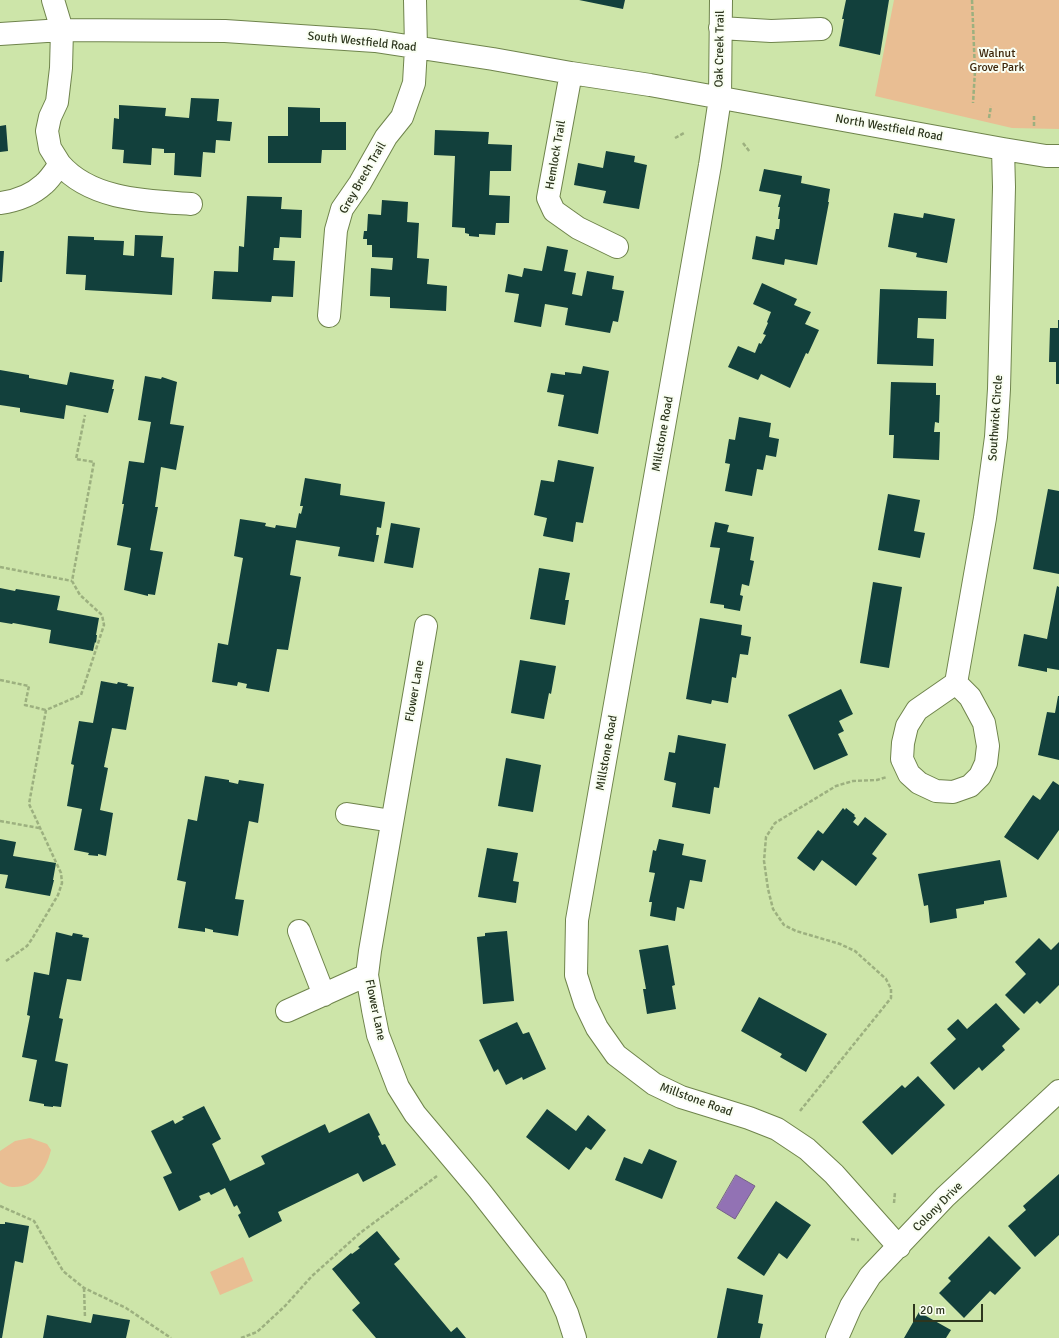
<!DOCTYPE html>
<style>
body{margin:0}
#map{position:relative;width:1059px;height:1338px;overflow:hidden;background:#cde5a9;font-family:Signika,sans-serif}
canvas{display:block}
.scale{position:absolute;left:913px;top:1304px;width:70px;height:18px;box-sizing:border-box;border:2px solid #2d361e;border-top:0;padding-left:5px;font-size:12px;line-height:14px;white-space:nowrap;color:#2d361e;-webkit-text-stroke:3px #f9fef2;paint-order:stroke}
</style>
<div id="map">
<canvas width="1059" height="1338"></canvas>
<div class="scale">20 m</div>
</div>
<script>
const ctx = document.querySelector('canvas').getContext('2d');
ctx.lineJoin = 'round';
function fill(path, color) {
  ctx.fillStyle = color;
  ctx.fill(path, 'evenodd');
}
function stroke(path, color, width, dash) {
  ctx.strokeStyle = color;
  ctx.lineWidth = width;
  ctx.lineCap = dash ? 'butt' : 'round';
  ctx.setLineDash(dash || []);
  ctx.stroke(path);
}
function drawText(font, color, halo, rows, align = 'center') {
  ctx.font = font + ' Signika,sans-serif';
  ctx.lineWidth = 4;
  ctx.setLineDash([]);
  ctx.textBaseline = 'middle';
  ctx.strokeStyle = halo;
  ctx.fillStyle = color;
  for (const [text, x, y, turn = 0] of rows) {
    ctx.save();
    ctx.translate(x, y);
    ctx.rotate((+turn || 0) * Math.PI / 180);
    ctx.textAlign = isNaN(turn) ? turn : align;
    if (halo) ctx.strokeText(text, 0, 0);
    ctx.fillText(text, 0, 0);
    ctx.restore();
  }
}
fill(new Path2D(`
 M894,0H1059V129L1012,128L875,96Z
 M30,1138L47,1144L51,1150C46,1170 35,1188 12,1187C8,1187 3,1184 0,1182V1151L15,1141Z
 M243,1257L253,1281L220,1295L210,1272Z`), '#e9be93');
const water = new Path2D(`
 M736,1175L755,1186L735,1219L717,1208Z`);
fill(water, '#9272b4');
stroke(water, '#746087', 1);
fill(new Path2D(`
 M579,0H625L623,9Z
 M846,0H889L880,55L839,46L844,19H842Z
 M191,98L219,99L217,121L232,122L230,141L216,140L215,153L203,152L201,177L174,175L175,153H164V149L152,148L151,165L123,163L124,150L112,149L114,118L119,119V105L166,108L165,116L189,118Z
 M288,107L320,108V122H346V150H322L321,163H268V136H288Z
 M6,125L8,151L0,152V126Z
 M435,130L489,132L488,144L512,145L511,171H490L489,195L510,196L509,223H496L495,235L479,234V237L469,236V234L465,233V228L452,227L455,156L434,155Z
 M606,151L635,156L634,162L647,165L639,209L603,203L606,191L574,185L578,163L603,168Z
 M764,169L802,176L801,183L830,189L828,202H829L817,265L785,259L784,265L752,259L756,236L774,240L776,229H779L780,219H778L780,207H778L781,195L759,191Z
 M247,196L282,197L281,209L302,210L301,238L280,237L279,248H274L273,260L295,261L293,297L272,296L271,302L212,299L214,271L238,272L239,246L244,247Z
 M382,200L408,202L407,222L419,223L417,258L429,259L427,284L447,286L446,311L390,308V297L370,296L371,268L392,270L393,258L372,257V245H367V239H363L364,231H367L368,214L381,215Z
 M894,213L923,218L924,213L955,219L947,263L916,257L917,253L888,247Z
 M135,235L163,236L161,257L174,258L172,295L85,290L86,275L66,274L68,236L94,237V240L124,241L123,255L134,256Z
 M547,246L568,250L564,271L576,273L572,294L582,296L587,271L614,276L612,289L624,291L618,322L613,321L610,333L565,325L568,308L545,304L541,327L514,322L519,294L505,292L508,274L522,277L524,268L542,271Z
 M0,251H4L2,282H0Z
 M762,283L797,299L794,305L811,312L805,324L819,330L808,354L806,353L790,388L761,374L758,380L728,367L738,346L755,353L759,343L761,344L766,335L763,334L768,323L767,322L771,312L753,304Z
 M880,289L947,291L946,319L918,318L917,338L934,339L933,366L877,364Z
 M1058,320H1059V384H1056V362H1049L1050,328H1058Z
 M583,366L609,371L598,434L558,426L564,395L547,392L551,373L565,375V372L581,374Z
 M0,370L29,375V378L67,385L70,372L114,380L112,389H114L108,413L66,405L64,419L20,412V408L0,405Z
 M145,376L161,379L162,377L177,382L170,424L184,426L176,470L161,467L155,507H158L150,550L163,552L155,595L148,594V596L124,590L131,548L117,545L124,504H122L129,461L144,463L151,422L138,420Z
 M891,382L936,383V395H940L939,423L935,422L934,432H940L939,460L893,458L894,435H889Z
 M739,417L771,423L769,437L779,439L776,457L766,455L763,470L757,469L752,496L725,491L730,464L725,463L729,439L735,440Z
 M558,460L594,467L583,523L576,522L573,542L543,536L547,518L534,515L541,480L554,482Z
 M305,478L341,484L340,495L385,502L381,528L377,527L376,535H379L374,562L338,556L340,547L296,540L290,575L301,577L288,650L277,649L269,692L246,688L247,684L238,682L237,686L212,682L218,643L228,645L243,558L234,556L240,519L266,523L265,526L275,528L276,525L296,528L299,513L301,514L303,506H300Z
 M1048,489L1059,491V574L1033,569Z
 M888,494L920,500L914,531L925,533L920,558L878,550Z
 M715,522L729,525L727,532L754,537L750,560L754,561L749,586L742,584L740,595L743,596L740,611L724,608V605L710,603L720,548L710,547Z
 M391,523L420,528L413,568L384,563Z
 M539,568L570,573L565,600H569L565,625L530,619Z
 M873,582L902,587L889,668L860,663Z
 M1057,586L1059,587V670L1047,668V672L1018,666L1024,634L1047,639Z
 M0,588L15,591L16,589L60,596L57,610L99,618L96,635H97L96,643L95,642L93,651L49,643L51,630L13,623L12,624L0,622Z
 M700,618L742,625L741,635L751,637L748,655L740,654L736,678L732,677L728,703L712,700L711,704L686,699Z
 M520,660L556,666L551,694L549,693L544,719L511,713Z
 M101,681L117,684L118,682L128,684L127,686L134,687L126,730L112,728L104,767L108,768L100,810L113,813L106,856L98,854V856L88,855L89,853L74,850L82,809L67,806L74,765L71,764L79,721L93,723Z
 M841,689L853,714L839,721L844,731L838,734L848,755L814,770L788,715Z
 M1058,696H1059V760L1038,755L1047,712L1055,713Z
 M678,735L726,744L719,788L714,787L710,814L672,807L676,783L664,780L669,752L675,753Z
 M506,758L541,765L533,812L498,806Z
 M205,776L229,780V782L238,784L239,780L264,784L258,823L249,821L235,899L244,900L238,936L213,932V930L205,928V932L178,928L186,882L177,880L188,819L197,821Z
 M1053,781L1059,785V830L1038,860L1004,837L1033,795L1040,800Z
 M843,808L845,810L846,808L855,815L854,816L856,818L853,822L858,826L865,817L887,834L872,854L877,858L856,886L822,860L814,871L797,858L818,830L823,834Z
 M0,839L16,842L13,856L56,863L53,880H54L50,896L5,888L8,875L0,874Z
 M659,839L684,844L682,855L706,860L702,882L690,880L684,909L677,907L675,921L650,916L652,902H649L655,873L649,872L653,850L656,851Z
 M487,848L518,853L513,881L519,882L516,903L478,897Z
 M1000,860L1007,897L984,901V904L956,909L957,918L930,923L928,905L924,906L918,874Z
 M507,931L514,1001L483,1004L477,937L485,936V933Z
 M56,932L72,936L73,933L83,935L82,937L89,938L81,981L67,979L59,1018L63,1019L55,1061L68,1064L61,1107L53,1106V1107L44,1106V1104L29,1101L37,1060L22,1057L30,1016L27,1015L34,972L49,975Z
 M1039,938L1051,950L1059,942V985L1040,1004L1037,1001L1024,1014L1005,995L1026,974L1015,962Z
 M668,945L675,985L672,986L676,1009L647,1014L643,989H646L639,950Z
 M759,997L827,1034L806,1072L780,1057L782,1054L741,1031Z
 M996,1003L1020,1029L1002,1046L1005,1050L982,1071L979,1067L954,1090L930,1063L956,1039L947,1029L958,1019L967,1029Z
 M517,1022L523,1034L529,1032L546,1069L523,1080L522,1077L506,1085L498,1069L494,1072L479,1040Z
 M918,1076L945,1105L892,1155L862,1122L902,1085L905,1088Z
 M204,1106L221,1139L212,1144L230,1181L265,1164L261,1156L325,1124L329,1133L369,1113L380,1135L378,1136L382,1145L385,1144L396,1165L363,1182L358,1173L278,1212L282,1221L249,1238L238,1215L241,1213L237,1205L234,1207L225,1188L211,1195L209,1192L199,1196L201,1200L179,1211L163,1177L172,1173L151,1131L173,1120L175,1124L184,1119L182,1117Z
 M547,1109L576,1131L588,1115L606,1130L591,1150L586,1147L569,1170L526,1137Z
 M649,1149L677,1161L662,1199L615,1180L624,1157L642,1164Z
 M1059,1174V1235L1035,1257L1008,1226L1026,1210L1023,1206Z
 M776,1201L811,1225L787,1259L779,1253L764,1276L737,1258Z
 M5,1222L29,1226L23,1263L15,1261L2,1338H0V1224H5Z
 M377,1231L400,1259L394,1264L451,1332L457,1327L466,1338H376L352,1310L360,1303L332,1269L351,1253L352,1254L360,1248L358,1247Z
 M989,1236L1021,1268L995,1295L990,1291L964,1318L939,1293L951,1281L948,1278Z
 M727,1288L763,1295L758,1323L763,1324L760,1338H717Z
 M919,1312L951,1330L946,1338H904Z
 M93,1314L130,1320L126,1338H43L47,1315L91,1323Z`), '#12403c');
const minor = new Path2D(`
 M721,0L720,98L710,165L577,920L576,975L585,1003L597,1028L616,1055L654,1084L681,1097L749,1118L777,1129L807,1149L834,1174L899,1247
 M720,28L771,31L821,29
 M0,34L62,30L225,31L375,41L493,59L571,73L650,85L1003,149L1046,156H1059
 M571,73L548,198L554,211L578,228L617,247
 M60,164C91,200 147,201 191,204
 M0,203C16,201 32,195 44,184C50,179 55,171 60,164L50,148L47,131L50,117L57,102L61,68L62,30L53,0
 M329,316L336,230L342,209L360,183L386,137L402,117L414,83L416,48L415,0
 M426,626L370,951L367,975L373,1010L378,1035L398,1087L415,1114L479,1190L555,1287L567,1313L575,1338
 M956,683L985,518L996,437L999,389L1004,187L1003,149
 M956,683L970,697L984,723L988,746L986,763L980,776L970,786L953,792L936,791L919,783L909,774L902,759L903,743L907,726L917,710Z
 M347,814L392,821
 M299,931L324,995
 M287,1011L367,975
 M837,1338L851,1306L870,1276L945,1197L1059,1091`);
stroke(minor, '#6f844c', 24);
stroke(new Path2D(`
 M972,0L975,71L973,103
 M989,118L991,106
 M1034,126V114
 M675,138L684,133
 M743,143L750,152
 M0,567L72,581
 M0,680L29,686L25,705L46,710
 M0,821L39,828
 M6,961L27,946L32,939L58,895L62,883L61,873L29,804L46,710L81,695L104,625L102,615L80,595L72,581L94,462L76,459L85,415
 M800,1111L891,998V989L886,979L855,951L840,944L796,931L784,925L773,909L768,889L764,861L766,837L775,823L836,786L853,781L877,780L887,777
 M894,1203L895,1192
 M0,1206L34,1221L63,1271L84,1288L126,1308L171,1338
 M851,1239L859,1240
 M84,1288L85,1318
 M241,1338L257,1332L285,1306L312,1276L360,1233L437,1176`), '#9cb07f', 2.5, [4, 2]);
stroke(minor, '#fff', 22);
drawText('12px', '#2d361e', '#f9fef2', [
 ["South Westfield Road",362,42,6],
 ["Oak Creek Trail",720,49,-89],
 ["North Westfield Road",889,128,10],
 ["Hemlock Trail",556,155,-80],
 ["Grey Brech Trail",363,178,-60],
 ["Southwick Circle",996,418,-86],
 ["Millstone Road",663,434,-80],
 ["Flower Lane",415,691,-80],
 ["Millstone Road",607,753,-80],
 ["Flower Lane",375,1010,78],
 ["Millstone Road",696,1100,20],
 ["Colony Drive",938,1207,-45]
]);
drawText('12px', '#3d260b', '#f9fef2', [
 ["Walnut",997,54],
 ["Grove Park",997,68]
]);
</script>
